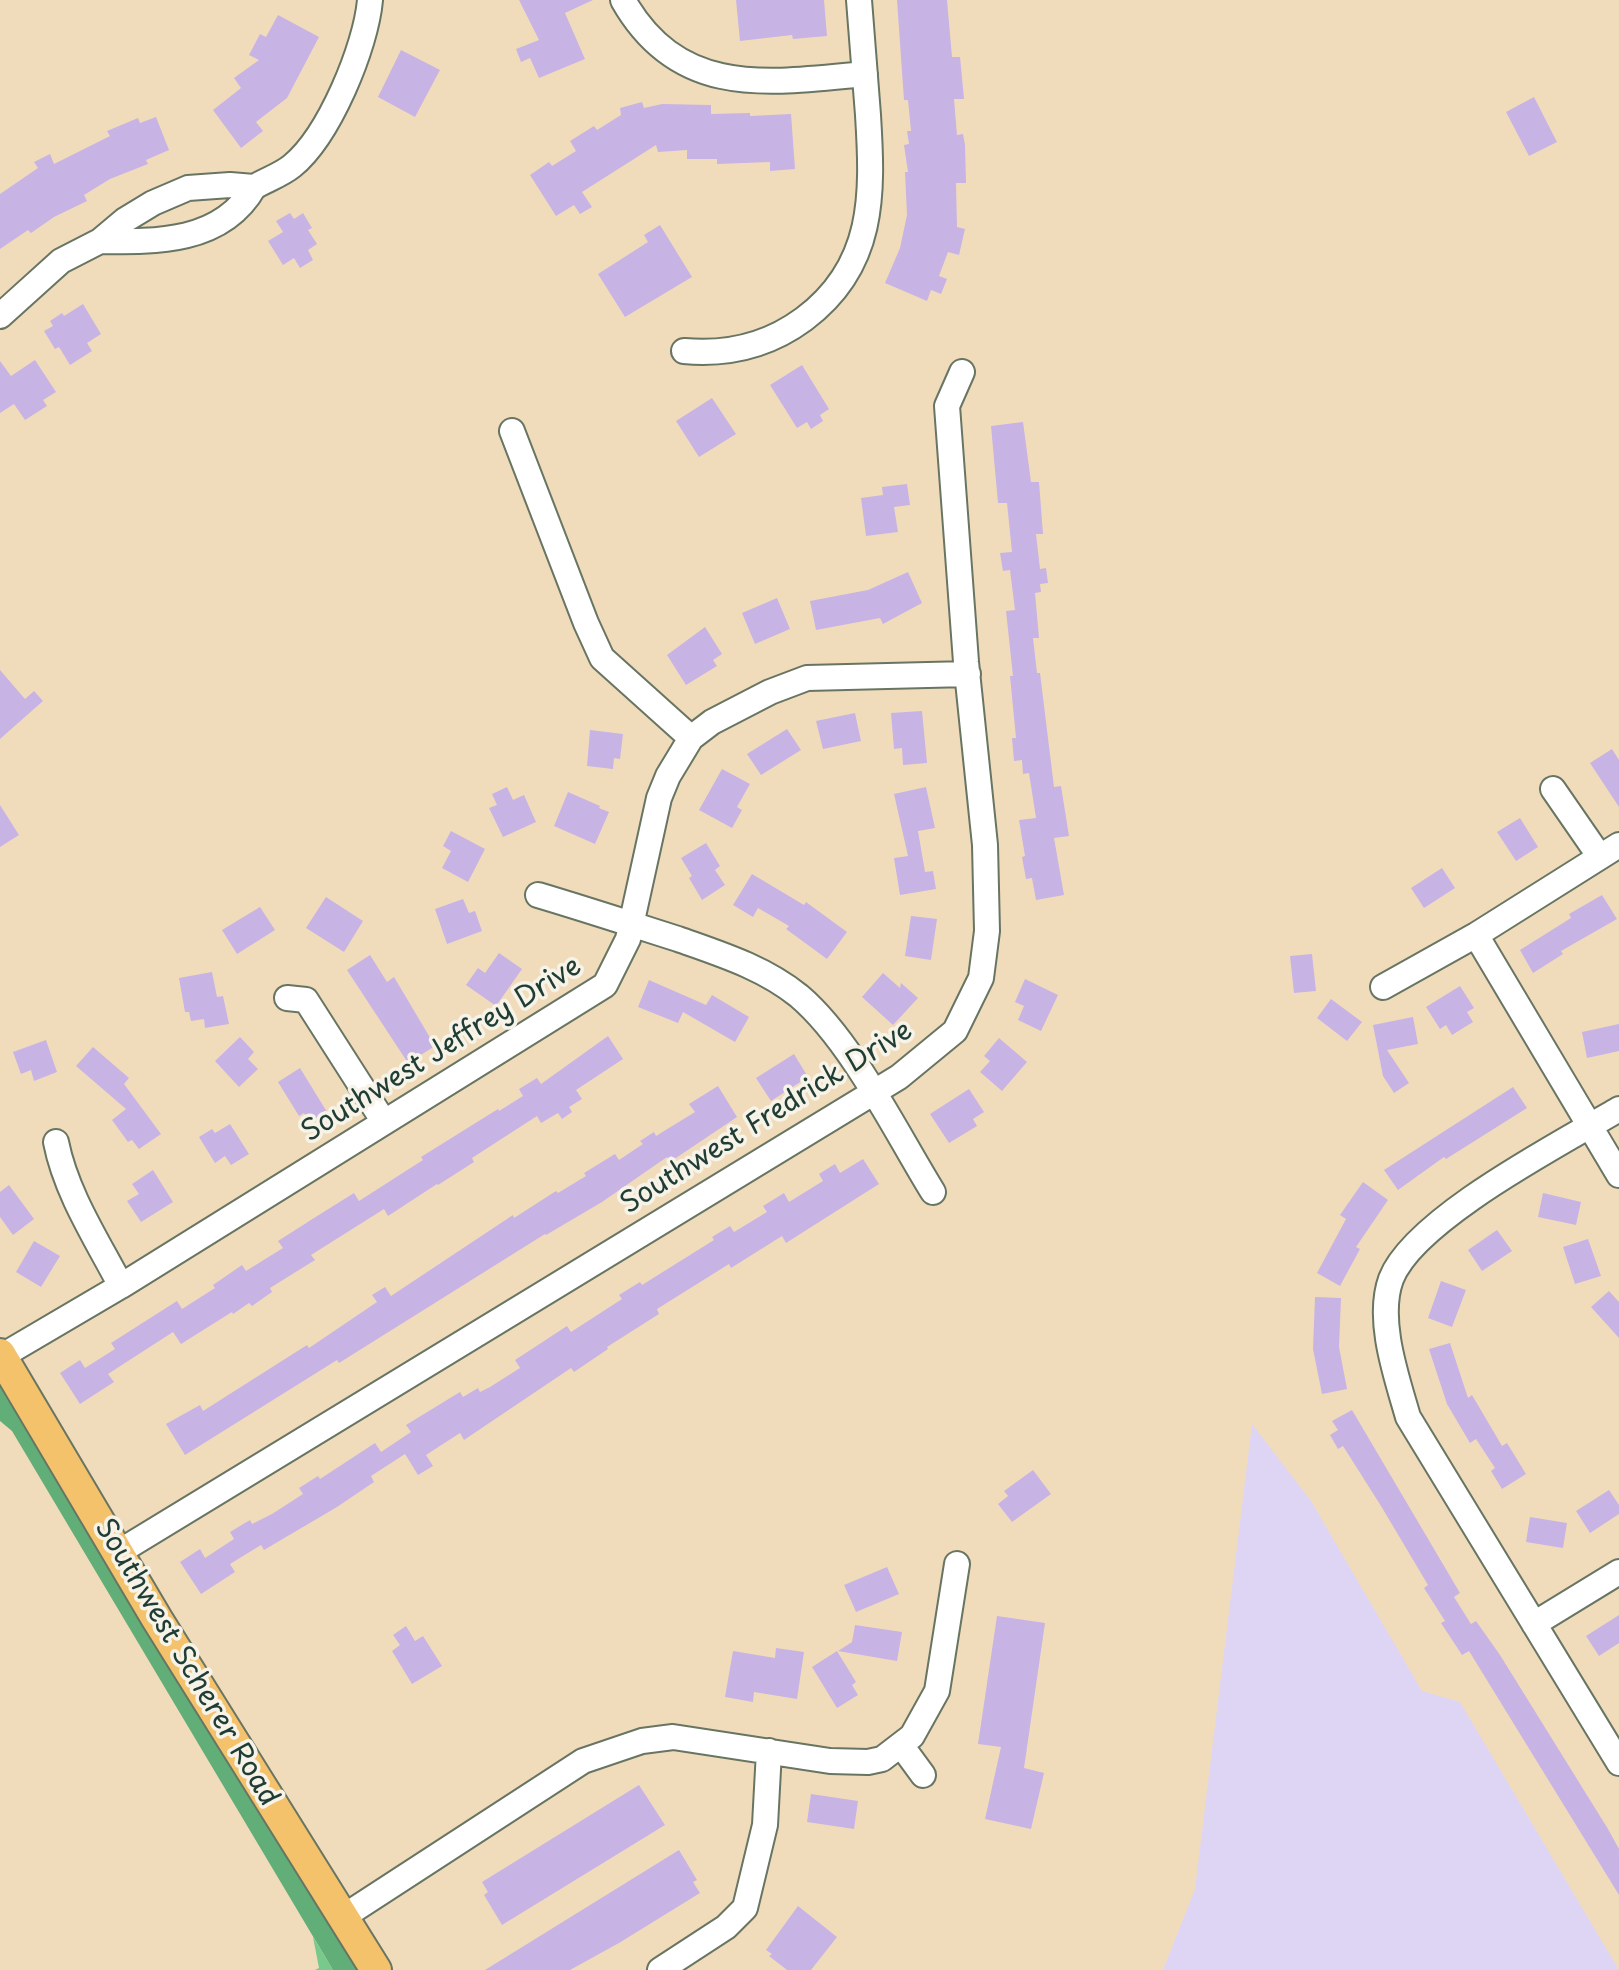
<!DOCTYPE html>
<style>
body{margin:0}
canvas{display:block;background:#f0dcbb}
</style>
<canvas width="1619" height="1970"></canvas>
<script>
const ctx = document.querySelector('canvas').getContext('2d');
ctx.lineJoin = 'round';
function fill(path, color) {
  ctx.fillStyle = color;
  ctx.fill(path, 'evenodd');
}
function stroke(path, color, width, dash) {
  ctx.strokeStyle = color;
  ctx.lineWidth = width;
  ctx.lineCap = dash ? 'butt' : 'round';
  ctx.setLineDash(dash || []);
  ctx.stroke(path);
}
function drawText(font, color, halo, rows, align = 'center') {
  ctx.font = font + ' "Playpen Sans",sans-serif';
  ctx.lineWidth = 7;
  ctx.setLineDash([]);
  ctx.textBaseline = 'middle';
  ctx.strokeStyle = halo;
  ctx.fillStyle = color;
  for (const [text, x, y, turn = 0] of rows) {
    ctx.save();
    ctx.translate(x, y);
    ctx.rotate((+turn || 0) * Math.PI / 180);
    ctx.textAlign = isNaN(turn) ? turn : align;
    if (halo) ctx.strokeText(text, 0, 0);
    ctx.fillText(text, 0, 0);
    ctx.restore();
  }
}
fill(new Path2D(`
 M1252,1424L1311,1501L1422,1691L1460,1702L1619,1970H1163L1195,1889Z`), '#ded5f5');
fill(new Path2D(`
 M313,1937L333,1970H315L319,1968Z`), '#78ca8c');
fill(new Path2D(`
 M0,1373L365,1970H333L12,1431L0,1421Z`), '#62ae78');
fill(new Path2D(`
 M519,0H593L565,13L585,59L539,78L530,58L521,62L516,49L539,40Z
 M736,0H824L827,36L793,39L792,35L740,41Z
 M897,0H947L952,57H960L961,67L964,99H954L957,135L963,134L965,145L966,183H956L957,227L965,229L959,255L948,252L939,276L947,279L941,294L931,290L927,301L885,283L900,248L907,215L905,172H908L904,145L909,144L907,131H911L908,100H904Z
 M278,15L319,37L287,98L256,122L263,131L241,148L213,110L241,88L234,78L259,60L249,55L260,34L266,37Z
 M401,50L440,70L415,117L378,97Z
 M1534,97L1557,142L1529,156L1506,112Z
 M642,102L644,108L662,104L711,105V114L750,113V116L791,114L795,169L770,171V162L717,164V159H687V150L658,152L656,145L582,192L592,207L580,214L574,205L556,216L530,175L549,162L552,166L576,151L570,141L594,126L597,130L621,115L620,108Z
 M156,117L169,150L146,160L148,164L110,179L84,195L87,201L54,217L31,233L28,230L0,249V194L38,168L34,162L50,154L54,164L110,136L107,131L138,118L140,123Z
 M290,213L294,219L303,213L312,228L308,230L317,244L308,250L313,260L300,268L294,258L283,265L268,241L283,232L276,221Z
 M660,225L692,277L625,317L598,274L648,242L644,235Z
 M83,304L101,334L87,343L92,351L70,365L59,347L55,349L44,331L53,326L50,321L62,313L64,316Z
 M35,360L56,392L43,400L47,406L25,420L14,404L0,413V361L11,376Z
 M802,365L829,409L820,415L823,421L811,429L807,422L797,428L770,385Z
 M712,398L736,434L699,457L676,421Z
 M1023,422L1031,482H1039L1043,534H1036L1040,569L1046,568L1048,583L1040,584L1041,592L1035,593L1039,638H1033L1037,673H1040L1054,787L1061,786L1069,836L1054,838L1064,895L1036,900L1032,878L1026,879L1022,857L1025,856L1019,820L1036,818L1029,773L1023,774L1022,760L1014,761L1012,738H1016L1010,676H1013L1006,611L1015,610L1010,570L1003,571L1000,553L1012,552L1007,503H998L991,426Z
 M907,484L910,505L894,507L898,532L866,536L861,498L883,495L882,487Z
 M908,572L922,603L883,624L880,618L816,630L810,601L868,590Z
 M777,598L790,629L755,644L742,613Z
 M705,627L722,654L713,660L717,666L686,685L667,655Z
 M0,670L25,699L34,691L43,701L0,739Z
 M922,711L927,763L903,765L902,748L894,749L891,713Z
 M855,713L861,741L823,749L816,721Z
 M787,729L801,750L761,775L747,754Z
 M590,730L623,734L620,759L614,758L613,769L587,766Z
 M1612,749L1619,760V807L1590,763Z
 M722,769L750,784L737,807L742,810L732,828L699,810Z
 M507,787L513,800L524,795L536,822L503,837L489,808L497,805L492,794Z
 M926,787L935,828L918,831L925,872L933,871L936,889L900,895L894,858L908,856L894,794Z
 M568,792L600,806L599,808L609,812L595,844L554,826Z
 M0,805L19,835L0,847Z
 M1520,818L1538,847L1516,861L1497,832Z
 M451,831L485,849L468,882L442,868L451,851L443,846Z
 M706,843L720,866L715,870L725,885L702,900L689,878L692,876L681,858Z
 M1442,868L1455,888L1424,908L1411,888Z
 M752,874L804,905L806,902L847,932L827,959L786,929L789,926L758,908L753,917L733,905Z
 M1602,895L1617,919L1561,951L1563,954L1533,973L1520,950L1571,918L1569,914Z
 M326,897L363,921L344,952L306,928Z
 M463,899L469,913L475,911L482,931L447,944L435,909Z
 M260,907L275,930L237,954L222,930Z
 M911,916L937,919L931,960L905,956Z
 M499,953L522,969L496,1006L466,985L478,968L485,973Z
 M1312,954L1316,991L1294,993L1290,956Z
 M370,955L387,982L394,977L435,1046L408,1063L347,970Z
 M212,972L217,997L223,996L229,1024L205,1028L204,1019L191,1021L189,1012H185L179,978Z
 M883,973L900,988L901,983L918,998L893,1025L862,997Z
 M1025,979L1058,995L1041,1031L1018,1020L1024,1006L1015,1002Z
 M649,980L706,1005L712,995L749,1017L735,1042L683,1012L678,1023L638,1007Z
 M1460,986L1474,1008L1467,1012L1473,1022L1452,1035L1446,1025L1440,1029L1426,1007Z
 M1331,999L1362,1022L1347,1041L1317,1018Z
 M1413,1017L1418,1044L1387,1050L1409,1083L1394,1093L1383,1076L1373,1025Z
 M1619,1024V1051L1587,1058L1582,1032Z
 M608,1036L623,1059L576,1090L582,1099L569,1107L572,1112L562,1119L558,1113L541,1123L537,1116L472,1158L474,1162L438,1185L437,1184L388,1216L384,1209L311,1255L315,1260L270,1288L272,1292L252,1306L249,1303L233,1314L232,1312L181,1344L173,1332L108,1374L114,1382L80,1404L60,1373L80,1360L85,1368L115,1349L111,1343L177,1301L182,1309L215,1288L213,1285L242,1265L246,1271L283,1248L278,1241L314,1218L354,1193L359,1201L423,1160L421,1157L498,1109L499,1111L523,1096L519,1089L537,1078L541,1084Z
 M240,1037L254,1052L248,1059L258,1069L239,1087L215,1061Z
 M999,1038L1027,1062L1002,1091L980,1072L990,1061L984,1056Z
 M46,1040L57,1072L34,1081L31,1070L21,1074L13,1052Z
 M93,1047L129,1078L124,1084L161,1134L139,1149L132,1140L128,1142L112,1120L126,1109L76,1066Z
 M794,1054L808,1077L771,1101L756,1078Z
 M300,1068L327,1112L309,1123L304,1113L299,1116L278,1082Z
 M718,1086L737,1117L670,1162L667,1157L602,1202L546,1235L545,1234L339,1363L337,1360L185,1455L166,1424L200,1405L203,1411L307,1345L309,1348L377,1302L372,1295L385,1287L391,1296L513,1215L514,1218L556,1191L558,1193L586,1176L584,1173L615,1154L619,1160L643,1144L640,1141L654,1132L656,1136L695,1112L689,1104Z
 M1513,1087L1527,1108L1446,1159L1444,1157L1398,1190L1384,1170Z
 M969,1089L984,1112L973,1119L977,1126L949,1143L930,1114Z
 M230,1124L249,1154L231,1165L225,1156L215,1163L199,1137L212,1129L215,1133Z
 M863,1159L879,1184L786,1243L782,1236L731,1268L729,1264L657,1309L659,1314L607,1347L608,1349L574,1372L571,1368L464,1440L460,1433L426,1455L433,1466L418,1475L405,1454L371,1476L374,1482L337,1507L264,1550L261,1545L230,1564L235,1572L201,1594L180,1562L200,1549L205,1558L234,1539L230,1532L250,1520L252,1524L272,1514L303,1494L299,1488L318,1476L320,1479L375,1443L381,1452L411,1432L406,1425L460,1392L463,1397L478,1388L480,1392L490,1387L520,1368L515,1360L567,1326L571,1332L622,1299L619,1295L640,1282L642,1285L714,1240L712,1237L730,1226L734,1232L767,1212L763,1206L784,1193L789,1202L823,1181L819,1174L835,1164L840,1173Z
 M153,1170L173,1202L141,1222L127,1201L139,1194L132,1184Z
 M1363,1182L1388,1200L1356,1247L1360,1249L1340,1286L1317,1273L1346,1219L1340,1215Z
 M9,1185L34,1219L13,1235L0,1217V1192Z
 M1543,1193L1581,1202L1576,1225L1538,1217Z
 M1497,1230L1512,1251L1482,1271L1468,1250Z
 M1588,1239L1601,1276L1575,1284L1563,1247Z
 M34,1241L60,1256L41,1287L16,1272Z
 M1441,1281L1466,1290L1452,1327L1428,1318Z
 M1609,1291L1619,1302V1338L1591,1307Z
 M1315,1297L1341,1298L1339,1347L1347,1389L1322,1394L1313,1349Z
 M1450,1343L1468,1398L1472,1395L1502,1446L1507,1443L1526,1474L1502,1489L1491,1471L1495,1468L1476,1439L1470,1443L1447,1404L1429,1349Z
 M1352,1410L1460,1593L1454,1597L1471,1624L1476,1621L1500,1655L1608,1829L1619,1849V1895L1469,1651L1462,1655L1441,1623L1445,1621L1424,1588L1428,1585L1381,1506L1343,1446L1338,1449L1330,1435L1338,1430L1332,1421Z
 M1033,1470L1051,1494L1012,1522L998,1504L1008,1496L1004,1491Z
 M1609,1490L1619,1505V1514L1590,1533L1576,1511Z
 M1530,1517L1567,1523L1563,1548L1526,1542Z
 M887,1567L899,1594L856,1612L844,1585Z
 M1619,1615V1643L1599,1656L1586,1636Z
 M997,1616L1045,1623L1024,1768L1044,1773L1031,1829L985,1819L1001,1747L978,1744Z
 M855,1625L902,1632L897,1661L838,1651L852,1642Z
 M406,1626L415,1641L423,1636L442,1666L412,1684L392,1651L400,1645L393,1635Z
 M776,1648L804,1652L797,1699L754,1692L753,1702L725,1697L733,1651L775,1658Z
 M837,1651L856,1682L852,1685L858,1695L837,1708L812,1667Z
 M639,1785L665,1825L502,1925L484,1895L488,1892L482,1882Z
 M811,1794L858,1801L854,1829L807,1822Z
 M679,1850L697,1880L693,1882L700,1893L619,1943L570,1970H485Z
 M798,1906L837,1937L811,1970H787L769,1956L772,1954L766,1950Z`), '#c8b3e5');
const minor = new Path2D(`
 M623,0C679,99 769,83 865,74
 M254,187C266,180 281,175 292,166C329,136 366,47 370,0
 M0,316L61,261L100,241L125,220L153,203L188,188L230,185L254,187C222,243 156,242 100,241
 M684,351C728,355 769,345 804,319C875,266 873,195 868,115C865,77 862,38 859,0
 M512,431L586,623L602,658L691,738
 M1553,789L1600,857
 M538,895C585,909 631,924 678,939C720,954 763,967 799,996C851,1040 896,1132 933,1192
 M1476,935L1619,1175
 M1383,987L1476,935L1619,845
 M287,998L306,1000L384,1122
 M1619,1109C1562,1143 1414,1219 1391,1279C1376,1320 1397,1378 1408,1417L1619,1763
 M56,1142C66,1193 97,1240 121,1286
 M2,1356L121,1286L605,985L628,939L659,798L668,776L691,738L712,722L770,692L807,678L968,674
 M119,1552L899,1077L955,1031L981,978L987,931L985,845L966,662L947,406L962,372
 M1534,1624L1619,1572
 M901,1745L923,1775
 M343,1917L583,1761L642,1741L673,1737L830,1761L868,1762L882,1759L912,1736L937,1691L957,1564
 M660,1970L726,1927L745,1908L765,1825L769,1751`);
const major = new Path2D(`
 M0,1354L157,1619L376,1970`);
stroke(minor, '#687563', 28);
stroke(major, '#687563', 34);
stroke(minor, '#fff', 24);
stroke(major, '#f4c26a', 30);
drawText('28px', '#1f3d34', '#f7f3e8', [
 ["Southwest Jeffrey Drive",442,1050,-32],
 ["Southwest Fredrick Drive",767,1118,-32],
 ["Southwest Scherer Road",186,1663,59]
]);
</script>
